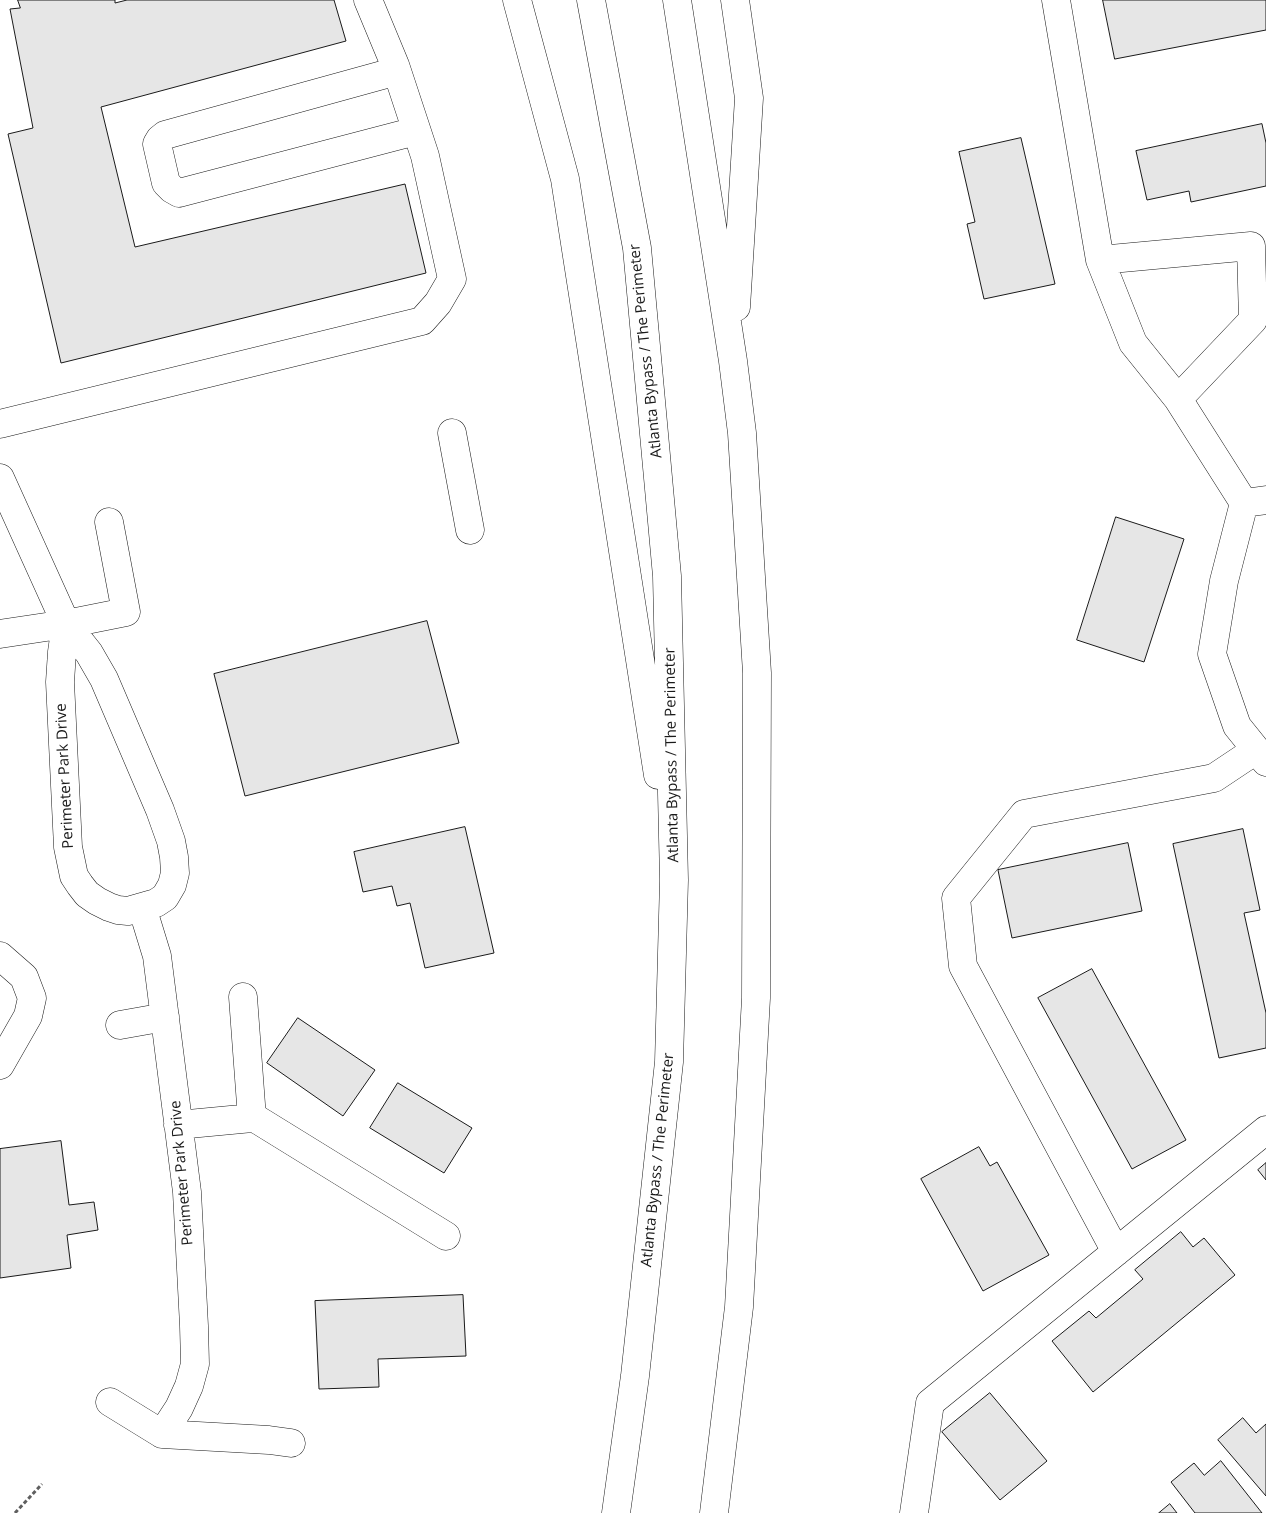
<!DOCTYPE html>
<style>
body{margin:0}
canvas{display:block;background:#fff}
</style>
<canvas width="1266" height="1513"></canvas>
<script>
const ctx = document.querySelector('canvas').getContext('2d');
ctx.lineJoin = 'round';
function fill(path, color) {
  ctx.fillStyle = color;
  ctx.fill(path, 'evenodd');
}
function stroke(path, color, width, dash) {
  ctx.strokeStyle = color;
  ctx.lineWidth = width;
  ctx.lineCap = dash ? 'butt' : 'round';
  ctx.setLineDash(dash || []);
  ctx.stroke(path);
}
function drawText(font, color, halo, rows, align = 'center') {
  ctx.font = font + ' "Open Sans",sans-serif';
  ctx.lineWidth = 4;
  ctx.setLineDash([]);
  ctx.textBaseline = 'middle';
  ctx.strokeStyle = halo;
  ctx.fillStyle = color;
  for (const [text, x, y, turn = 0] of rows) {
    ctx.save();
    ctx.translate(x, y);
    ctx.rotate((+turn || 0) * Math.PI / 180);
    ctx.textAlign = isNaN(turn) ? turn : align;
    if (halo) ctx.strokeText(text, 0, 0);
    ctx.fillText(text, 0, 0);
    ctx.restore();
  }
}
const building = new Path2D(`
 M18,0H115V3L127,0H334L346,41L101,107L135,247L405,184L426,273L61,363L8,134L33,128L10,9L20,8Z
 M1103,0H1266V30L1115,59Z
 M1262,124L1266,143V186L1191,202L1189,191L1147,200L1136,151Z
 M1021,138L1055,284L984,299L967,224L975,222L959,152Z
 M1116,517L1184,539L1144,662L1077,640Z
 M427,621L459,743L245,796L214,674Z
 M465,827L494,953L425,968L410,903L397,906L392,886L363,892L354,852Z
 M1243,829L1260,910L1244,913L1266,1013V1048L1219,1058L1173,844Z
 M1128,843L1142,911L1012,938L998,870Z
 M1092,969L1186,1140L1132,1169L1038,998Z
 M298,1018L375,1070L343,1116L267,1063Z
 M398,1083L472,1128L444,1173L370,1128Z
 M61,1141L69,1205L94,1202L98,1230L67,1235L71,1268L0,1278V1149Z
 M979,1147L990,1166L997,1162L1049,1255L983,1291L921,1179Z
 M1266,1163V1180L1258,1170Z
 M1181,1232L1193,1247L1204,1238L1235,1275L1093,1392L1052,1341L1089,1311L1096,1318L1143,1279L1135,1270Z
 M463,1295L466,1356L378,1359L379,1387L319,1389L315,1301Z
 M990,1393L1047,1461L1000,1500L942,1432Z
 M1243,1418L1256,1433L1266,1424V1496L1218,1440Z
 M1221,1461L1262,1513H1195L1171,1482L1194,1463L1204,1475Z
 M1170,1504L1177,1513H1159Z`);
fill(building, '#e6e6e6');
stroke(building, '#1a1a1a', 1);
const minor = new Path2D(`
 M1056,0L1100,260L1133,343L1178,399L1244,503
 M397,71L165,135L160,139L157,144L166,183L172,189L179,193L416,131
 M1100,260L1251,246L1253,320L1178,399
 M0,424L422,321L438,303L452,279L425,156L395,65L368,0
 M452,433L470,530
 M0,478L66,624L89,653L104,679L160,810L171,841L174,857L175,873L172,885L165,897L156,903L128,911L118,910L109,907L97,901L87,894L80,885L74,876L68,847L60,682L62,652L66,624
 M1266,500L1244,503L1224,581L1212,654L1237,726L1266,762
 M0,634L66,624L126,612L109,522
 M142,907L157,956L187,1192L194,1326L195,1364L189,1386L179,1408L162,1434
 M243,997L252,1118
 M120,1025L165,1017
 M0,1065L28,1016L32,998L24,977L0,956
 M178,1125L252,1118L258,1120L446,1236
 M1116,1252L963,966L956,898L1024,814L1214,778L1256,750
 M110,1402L162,1434L269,1440L291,1443
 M914,1513L930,1403L1266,1130`);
const highway = new Path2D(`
 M517,0L565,179L658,775
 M591,0L637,248L667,576L674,880L669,1062L635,1376L616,1513
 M677,0L733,361L742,433L757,673L756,998L739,1307L714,1513
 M735,0L749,98L736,307`);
stroke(minor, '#1a1a1a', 29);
stroke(highway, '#1a1a1a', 29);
stroke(new Path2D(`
 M15,1513L42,1484`), '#5f5f5f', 3, [4, 2.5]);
stroke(minor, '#fff', 28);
stroke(highway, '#fff', 28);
drawText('15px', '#1a1a1a', '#fff', [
 ["Atlanta Bypass / The Perimeter",646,351,-96],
 ["Atlanta Bypass / The Perimeter",672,755,-91],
 ["Perimeter Park Drive",65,776,-93],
 ["Atlanta Bypass / The Perimeter",658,1160,-84],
 ["Perimeter Park Drive",182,1173,-95]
]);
</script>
